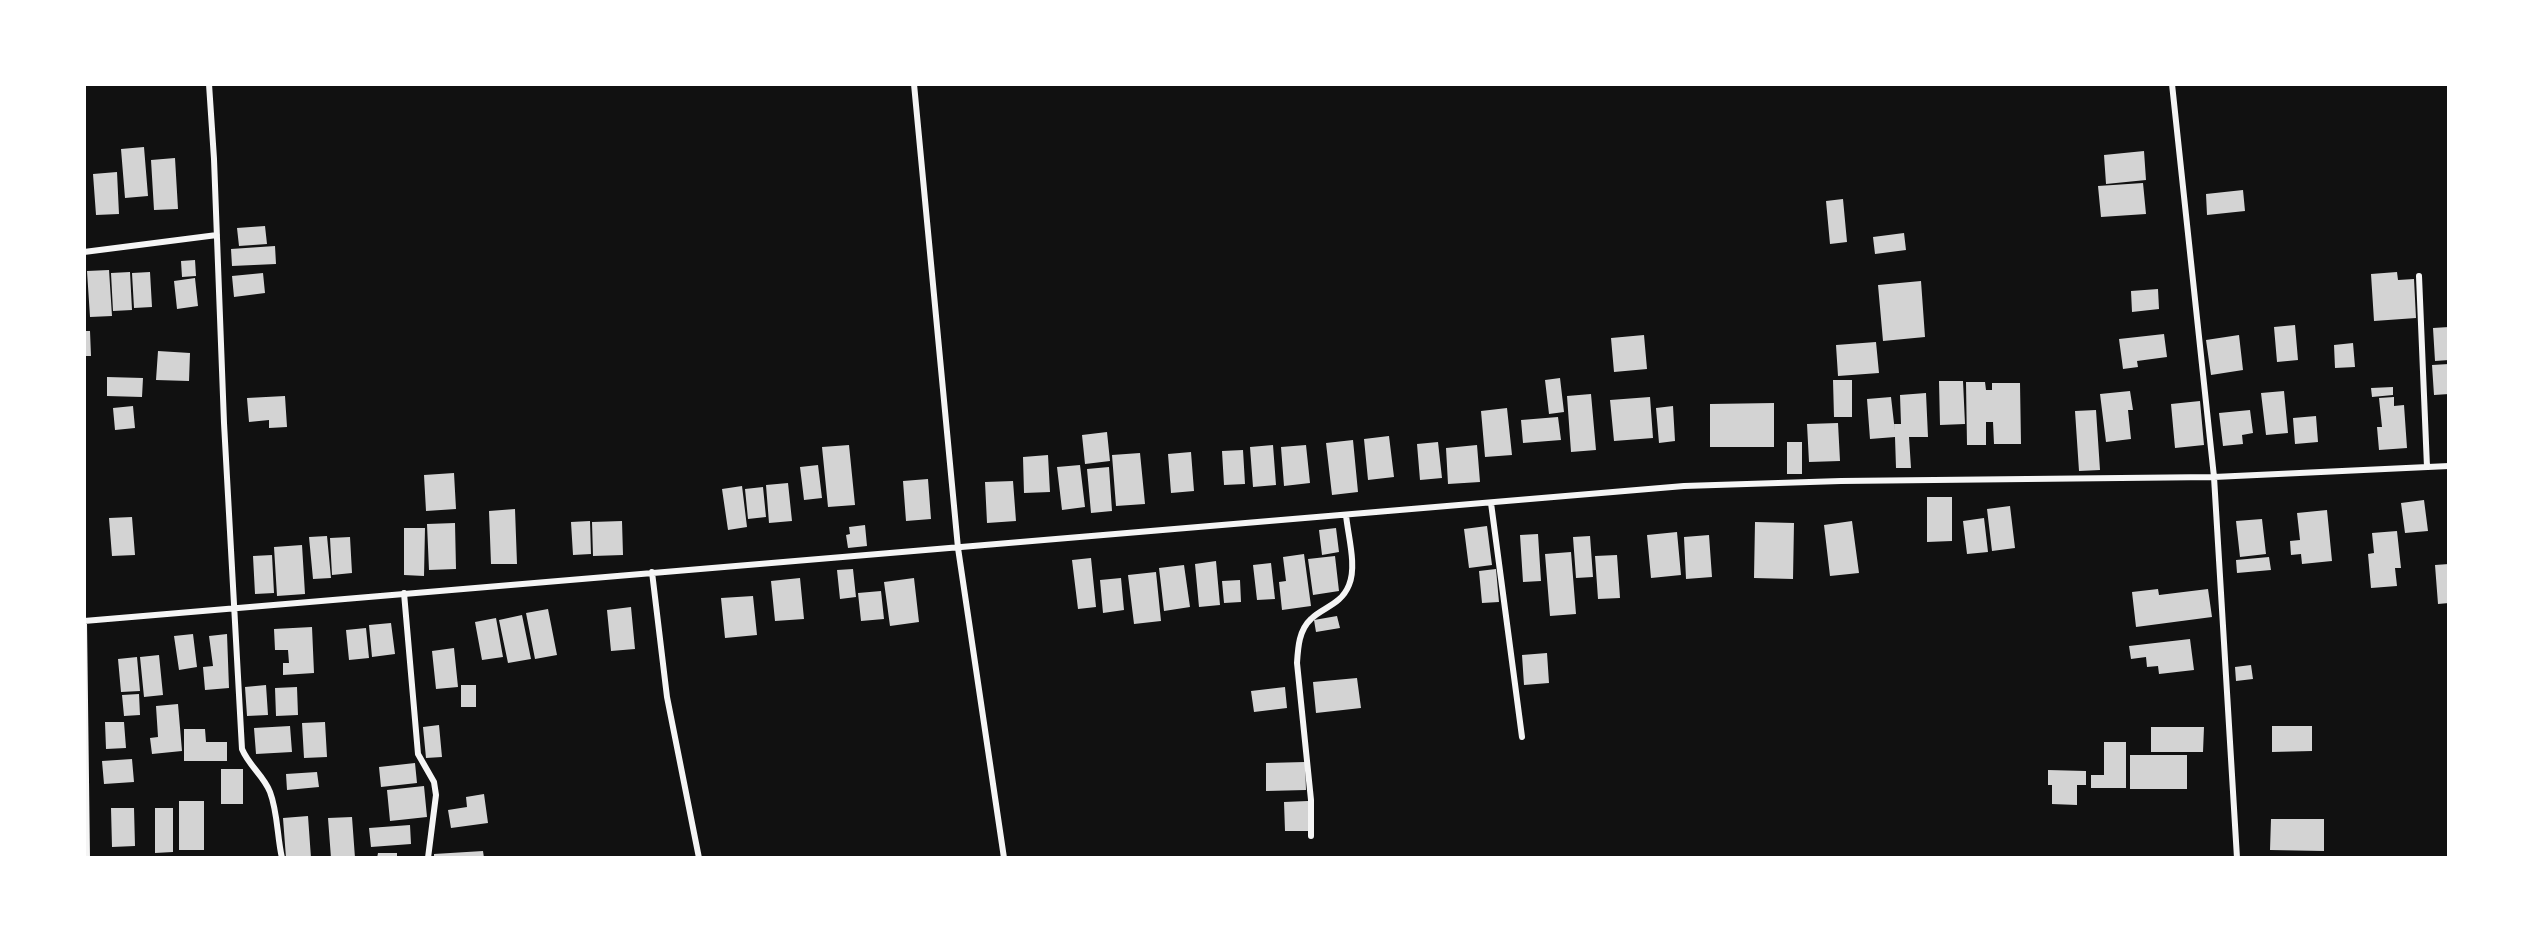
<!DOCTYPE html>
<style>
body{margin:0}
#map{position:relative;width:2533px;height:942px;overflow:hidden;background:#111;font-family:"Exo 2",sans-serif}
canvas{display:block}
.frame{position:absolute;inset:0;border:86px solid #fff;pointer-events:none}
</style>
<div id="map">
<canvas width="2533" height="942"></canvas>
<div class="frame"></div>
</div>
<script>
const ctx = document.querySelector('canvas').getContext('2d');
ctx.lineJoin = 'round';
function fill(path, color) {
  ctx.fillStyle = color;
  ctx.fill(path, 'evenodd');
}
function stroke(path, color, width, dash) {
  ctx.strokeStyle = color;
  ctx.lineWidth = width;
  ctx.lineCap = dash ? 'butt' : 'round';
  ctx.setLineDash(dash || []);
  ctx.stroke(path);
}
fill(new Path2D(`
 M144,147L148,196L125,198L121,149Z
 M2144,151L2146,180L2106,184L2104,155Z
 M175,158L178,209L154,210L151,160Z
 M117,172L119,214L96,215L93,174Z
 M2143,183L2146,214L2101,217L2098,186Z
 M2243,190L2245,211L2207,215L2206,194Z
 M1843,199L1847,242L1830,244L1826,201Z
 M265,226L267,244L239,246L237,228Z
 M1904,233L1906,250L1875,254L1873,237Z
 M275,246L276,264L232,266L231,249Z
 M195,260L196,276L182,277L181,261Z
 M109,270L112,316L90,317L87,271Z
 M130,272L132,310L113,311L111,273Z
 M150,272L152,307L134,308L132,273Z
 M2397,272L2398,280L2414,279L2416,318L2374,321L2371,274Z
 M263,273L265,293L234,297L232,276Z
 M195,278L198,306L177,309L174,281Z
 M1921,281L1925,337L1883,341L1878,285Z
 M2158,289L2159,309L2132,312L2131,291Z
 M2295,325L2298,360L2277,362L2274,327Z
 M2449,327V360L2435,361L2433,328Z
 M84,331H90L91,356H84Z
 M2164,334L2167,357L2137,361L2138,367L2123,369L2119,339Z
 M1644,335L1647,369L1614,372L1611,338Z
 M2239,335L2243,370L2211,375L2206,340Z
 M1876,342L1879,373L1838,376L1836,345Z
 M2353,343L2355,367L2335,368L2334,345Z
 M158,351L190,353L189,381L156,380Z
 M2449,364V394L2434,395L2432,365Z
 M107,377L143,378L142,397L107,396Z
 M1560,378L1564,412L1549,414L1545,380Z
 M1833,380H1852V417H1834Z
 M1939,381H1963L1965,424L1940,425Z
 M1966,382H1985L1986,390H1992V383H2020L2021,444H1994L1993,422H1986V445H1967Z
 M2393,387V395L2372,397L2371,388Z
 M2130,391L2133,410H2128L2131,439L2106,442L2100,394Z
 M2284,391L2288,433L2266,435L2261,393Z
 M1926,393L1928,437H1909L1911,468H1896L1895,437L1870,439L1867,399L1891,397L1895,432L1894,424H1901L1900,395Z
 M1591,394L1596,450L1571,452L1567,396Z
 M285,396L287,427L269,428V420L249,422L247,398Z
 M1650,397L1653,438L1614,441L1610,400Z
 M2394,397V406L2404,405L2407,448L2379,450L2377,427H2382L2379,398Z
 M2200,401L2204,445L2175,448L2171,404Z
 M1774,403V447H1710V404Z
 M133,406L135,428L115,430L113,408Z
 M1673,406L1675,441L1659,443L1656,408Z
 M1507,408L1512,455L1485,457L1481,411Z
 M2096,410L2100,470L2079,471L2075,411Z
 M2250,410L2253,433L2242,435L2243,444L2223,446L2219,413Z
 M2316,416L2318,442L2295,444L2293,418Z
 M1558,417L1561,440L1523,443L1521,420Z
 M1838,423L1840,461L1809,462L1807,424Z
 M1107,432L1110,461L1085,464L1082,435Z
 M1389,436L1394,477L1368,480L1364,439Z
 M1353,440L1358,492L1332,495L1326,443Z
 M1438,442L1442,478L1420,480L1417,444Z
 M1787,442H1802V474H1787Z
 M849,445L855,505L828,507L822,447Z
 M1273,445L1276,485L1253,487L1250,447Z
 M1306,445L1310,483L1284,486L1281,447Z
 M1477,445L1480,482L1448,484L1446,448Z
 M1243,450L1245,484L1224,485L1222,451Z
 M1191,452L1194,491L1171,493L1168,454Z
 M1140,453L1145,504L1116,506L1112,455Z
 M1048,455L1050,492L1024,493L1023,457Z
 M818,465L822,498L804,500L800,467Z
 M1080,465L1085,507L1062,510L1057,467Z
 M1109,467L1112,511L1091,513L1087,469Z
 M454,473L456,509L426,511L424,475Z
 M928,479L931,519L906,521L903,481Z
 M1013,481L1016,521L987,523L985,482Z
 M788,483L792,521L769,523L766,485Z
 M742,486L747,527L728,530L722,489Z
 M763,487L766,517L748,519L745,489Z
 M1927,497H1952V541L1927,542Z
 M2424,500L2428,531L2405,533L2401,503Z
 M2010,506L2015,548L1992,551L1987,509Z
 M515,509L517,564H491L489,511Z
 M2327,510L2332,561L2302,564L2301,554L2291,555L2290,541L2300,540L2297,513Z
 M132,517L135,555L112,556L109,518Z
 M1984,518L1988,552L1967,554L1963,521Z
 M2262,519L2266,554L2240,557L2236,521Z
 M590,521L591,554L573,555L571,522Z
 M622,521L623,555L593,556L592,522Z
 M1852,521L1859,573L1830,576L1824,525Z
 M1755,522L1794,523L1793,579L1754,578Z
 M455,523L456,569L429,570L427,524Z
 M865,525L867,546L848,548L846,535L850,534L849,527Z
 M1487,526L1492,565L1469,568L1464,529Z
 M404,528H425L424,576L404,575Z
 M1336,528L1339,552L1322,555L1319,530Z
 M2397,531L2401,568H2395L2397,586L2371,588L2368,554L2374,553L2372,533Z
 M1677,532L1681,575L1651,578L1647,535Z
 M1538,534L1541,581L1523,582L1520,535Z
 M1709,535L1712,577L1686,579L1684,537Z
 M327,536L331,578L313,579L309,537Z
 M1590,536L1593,577L1576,578L1573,537Z
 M350,537L352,573L332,575L330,538Z
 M302,545L305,594L277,596L274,547Z
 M1571,552L1576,614L1550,616L1545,554Z
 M1304,554L1311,606L1282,610L1279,582L1286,581L1283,557Z
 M272,555L274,593L255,594L253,556Z
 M1617,555L1620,598L1598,599L1595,556Z
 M1335,556L1339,591L1313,595L1308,559Z
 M2269,557L2271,570L2237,573L2236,560Z
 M1091,558L1096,607L1078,609L1072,560Z
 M1216,561L1220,605L1199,607L1195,564Z
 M1271,563L1275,599L1257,600L1253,565Z
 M2449,564V603L2438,604L2435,565Z
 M1184,565L1190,607L1164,611L1159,568Z
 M853,569L856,597L840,599L837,570Z
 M1496,569L1499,602L1482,603L1479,571Z
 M1156,572L1161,621L1134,624L1128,575Z
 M800,578L804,619L775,621L771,581Z
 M914,578L919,622L890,626L884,582Z
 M1121,578L1124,610L1103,613L1100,580Z
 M1240,580L1241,602L1224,603L1222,581Z
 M2158,589L2159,595L2208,589L2212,617L2136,627L2132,592Z
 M881,591L884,619L861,621L858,593Z
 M753,596L757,635L725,638L721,598Z
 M631,607L635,649L611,651L607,610Z
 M548,609L557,655L535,659L526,613Z
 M522,615L531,659L508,663L499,620Z
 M1337,616L1340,628L1316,632L1314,620Z
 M496,618L503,657L482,660L475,622Z
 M391,623L395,654L372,657L369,625Z
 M312,627L314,673L283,675V663H289L288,650H275L274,629Z
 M366,628L369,658L349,660L346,630Z
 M193,634L197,667L179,670L174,636Z
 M227,634L229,688L205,690L203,667L213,666L209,636Z
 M2190,639L2194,670L2159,674L2158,666L2147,667L2146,657L2131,659L2129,646Z
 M454,648L458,687L436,689L432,651Z
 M1547,653L1549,683L1524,685L1522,655Z
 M159,655L163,695L144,697L140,657Z
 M137,657L140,691L121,692L118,659Z
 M2251,665L2253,679L2236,681L2235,667Z
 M1357,678L1361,708L1316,713L1313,682Z
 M266,685L268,715L247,716L245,687Z
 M461,685H476V707H461Z
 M297,687L298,715L276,716L275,688Z
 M1285,687L1287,708L1254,712L1251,691Z
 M139,694L140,715L124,716L122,695Z
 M178,704L182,751L152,754L150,738L158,737L156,706Z
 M105,722H124L126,748L106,749Z
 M325,722L327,757L304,758L302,723Z
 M439,725L442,757L426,758L423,727Z
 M290,726L292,752L256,754L254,728Z
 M2272,726H2312V751L2272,752Z
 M2151,727H2204L2203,752H2151Z
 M184,729H205L206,742H227V761H184Z
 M2104,742H2126V788H2091V775H2104Z
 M2130,755H2187V789H2130Z
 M132,759L134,782L104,784L102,761Z
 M1305,762L1306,790L1266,791V763Z
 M415,763L417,783L381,787L379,767Z
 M221,769H243V804H221Z
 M2048,770L2086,771V785H2077V805L2052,804V785H2048Z
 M317,772L319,787L287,790L286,774Z
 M424,786L427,817L390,821L387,790Z
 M484,794L488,823L451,828L448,810L467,807L466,797Z
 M179,801H204V850H179Z
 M1308,801L1309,831H1285L1284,802Z
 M111,808H134L135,846L112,847Z
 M155,808H173V852L155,853Z
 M308,816L311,858H286L283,818Z
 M352,817L355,858H331L328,818Z
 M2271,819H2324V851L2270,850Z
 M410,825L411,844L371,847L369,828Z
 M483,851L484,858H434V854Z
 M378,853H397V858H377Z`), '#d3d3d3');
stroke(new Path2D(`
 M209,84L214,159L224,423L242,749C249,766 264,776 270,792C278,813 277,837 282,858
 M914,84L958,548L1004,858
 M2172,84L2214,477L2237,858
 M84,252L217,235
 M2419,276L2427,467
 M1491,503L1522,737
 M652,572L667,697L699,858
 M404,593L418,754L434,782L436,795L428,858
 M84,621L1684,486L1841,481L2214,477L2449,466
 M84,622L87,858
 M1311,836V800L1297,663C1298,647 1299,630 1311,619C1323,607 1341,605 1349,585C1357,566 1348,536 1346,515`), '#f5f5f5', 6);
</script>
